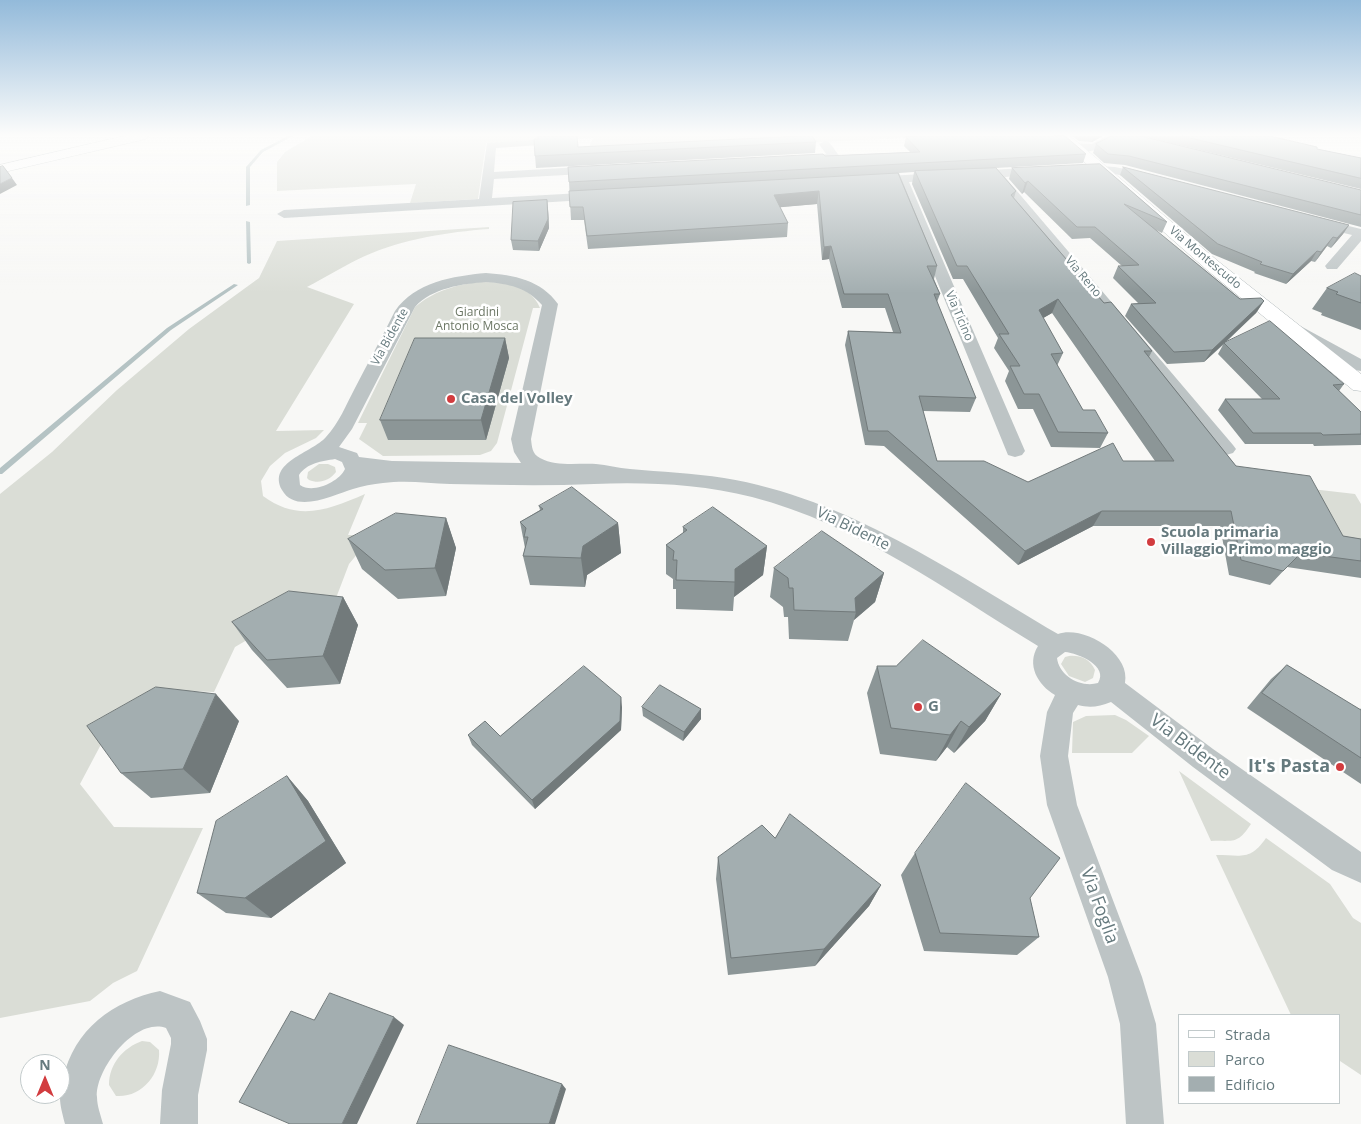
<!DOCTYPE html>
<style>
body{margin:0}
#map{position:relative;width:1361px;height:1124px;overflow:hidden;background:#f8f8f6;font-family:"Open Sans",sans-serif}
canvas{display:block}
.legend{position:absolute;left:1178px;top:1014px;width:162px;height:90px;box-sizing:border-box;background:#fff;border:1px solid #c2cacb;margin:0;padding:6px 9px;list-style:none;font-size:15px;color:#667a7e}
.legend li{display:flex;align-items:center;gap:10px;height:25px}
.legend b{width:25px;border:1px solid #c2cacb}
.north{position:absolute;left:20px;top:1054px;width:50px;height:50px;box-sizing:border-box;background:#fff;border:1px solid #c2cacb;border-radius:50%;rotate:0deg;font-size:14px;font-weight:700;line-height:20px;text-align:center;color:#667a7e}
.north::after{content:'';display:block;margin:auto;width:18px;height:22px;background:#d23c3f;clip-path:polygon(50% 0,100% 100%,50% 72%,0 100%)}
</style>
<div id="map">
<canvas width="1361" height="1124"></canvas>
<ul class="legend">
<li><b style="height:6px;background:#fff"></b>Strada</li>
<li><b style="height:14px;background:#daddd6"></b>Parco</li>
<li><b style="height:14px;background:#a3aeb0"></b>Edificio</li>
</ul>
<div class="north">N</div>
</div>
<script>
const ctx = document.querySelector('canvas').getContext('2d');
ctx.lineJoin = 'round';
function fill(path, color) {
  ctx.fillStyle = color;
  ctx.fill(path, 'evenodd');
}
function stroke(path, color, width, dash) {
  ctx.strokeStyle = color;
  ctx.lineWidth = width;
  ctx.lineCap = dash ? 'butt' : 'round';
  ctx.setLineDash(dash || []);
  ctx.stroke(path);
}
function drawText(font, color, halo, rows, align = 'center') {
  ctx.font = font + ' "Open Sans",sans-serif';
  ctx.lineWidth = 5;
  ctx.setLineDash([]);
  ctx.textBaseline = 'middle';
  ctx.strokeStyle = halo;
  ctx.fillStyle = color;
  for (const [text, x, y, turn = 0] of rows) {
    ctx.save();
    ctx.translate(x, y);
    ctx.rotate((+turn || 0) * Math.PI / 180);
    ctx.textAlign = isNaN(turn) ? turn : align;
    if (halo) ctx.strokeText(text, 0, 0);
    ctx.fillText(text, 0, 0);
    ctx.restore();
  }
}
fill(new Path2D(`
 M312,136H935L586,155L593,138L486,143L478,199L410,203L416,184L277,191V162L285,152Z
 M489,227V229C448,232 403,239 365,256C345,265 326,277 307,287L354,304L276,431L324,430L316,438L285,453L270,466L261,481L263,496C298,522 328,510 365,494L348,535H373L349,564L333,606L310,603L235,647L214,692L187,691L106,735L80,784L114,827L203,828L137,971L113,983L90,1001L0,1018V494L52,452L117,390L189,329L259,278L277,241Z
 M477,282C501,282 530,283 540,308H533L497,443L491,451L480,455L383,456L359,439L367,423H358L415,307C434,291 453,286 477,282Z
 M319,464H328L335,467L336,472C329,481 319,484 309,480L307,478L308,472Z
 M1303,488L1355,494L1361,504V546L1332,542Z
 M1069,656C1080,655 1090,659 1095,670L1093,678L1085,682L1069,676L1061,664L1065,657Z
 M1115,715L1126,720L1149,736L1132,753H1072L1073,722L1086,716Z
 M1179,771L1251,824C1237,845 1234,840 1211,841Z
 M1266,838L1330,884L1353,918L1361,923V1075L1340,1061V1015H1291L1216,855C1242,855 1250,861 1266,838Z
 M142,1041L150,1042L159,1050C161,1075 141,1098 116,1096L109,1085C109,1064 123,1048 142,1041Z`), '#daddd6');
fill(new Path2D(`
 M288,136H293L263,152L250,167V205L246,206V167L261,150Z
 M246,221L250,222L251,263L249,264L247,263Z
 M234,284L238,285L171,330L2,474H0V468L167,328Z`), '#b5c3c4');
const secondary = new Path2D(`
 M1055,136H1070L1219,262L1361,374V391L1353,390L1207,270Z`);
const primary = new Path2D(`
 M124,136H148L146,139L0,173V165Z`);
stroke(secondary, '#b0b8ba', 1);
stroke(primary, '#b1b8ba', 1);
fill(new Path2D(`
 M1107,136H1119C1108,148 1081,159 1067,146L1073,143L1092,144Z
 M564,138L570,141L568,143L496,148L494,172L597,166L601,167L603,170L601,173L494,179L492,198L599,192L603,193L605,196L603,199L284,218L277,214L284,210L479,199L487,143Z
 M825,141L829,142L840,157L838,159L800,160L798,158L800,156L826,154L819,144Z
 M1080,165L1115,167L1154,175L1156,178L1150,182L1115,174L1076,172L1074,169Z
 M1041,167L1045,168L1047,171L1045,174L1005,177L1233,445L1236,449L1233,453L1226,455L1219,453L993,177L909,182L1025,451L1022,455L1015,457L1008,455L897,183L871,185L865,181L871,177Z
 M1316,218L1361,229V241L1337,269H1327L1325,266L1352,235L1311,225L1309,222L1311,219Z
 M486,273C514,275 541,280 558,304L531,439C532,447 532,454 540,458C557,467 577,463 596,464C607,465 618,468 630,469C661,472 693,473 724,478C847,498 952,572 1058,634C1083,625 1131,653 1125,683L1213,749L1361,852V883L1332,870L1193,767L1111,702C1099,707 1089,708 1078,705L1073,713L1068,756L1077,805L1142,977L1156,1024L1164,1124H1126L1120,1024L1108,977L1047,805L1040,756L1047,712L1055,695C1038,685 1026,665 1038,646C947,591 857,524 752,497C700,484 646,482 594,484C546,486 498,485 450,484C428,483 405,480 383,483C373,484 362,486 353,489C335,494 296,515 282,490C267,462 312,453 326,437C339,423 346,405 355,388C368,363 382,337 395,311C415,282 453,276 486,273ZM486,282C509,284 526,287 542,305L511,439L514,452L521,463L392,461L359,457L357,453L339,447L352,429L415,307C432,288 462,284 486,282ZM335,459L342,462L345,469C339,482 313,494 300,485L299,475C307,463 322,461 335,459ZM1065,652C1078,653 1109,666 1098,683C1081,688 1059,676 1057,658Z
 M1295,323L1361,359V371L1355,370L1289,331L1287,328L1289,325Z
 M160,991L190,1002L200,1021L207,1039V1050L198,1095V1124H160L162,1090L171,1044V1038L166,1028C135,1017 95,1070 97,1097C97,1106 101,1116 103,1124H65C63,1116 60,1106 60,1098C59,1092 62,1085 63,1079C74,1029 113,1001 160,991Z`), '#bdc4c5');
fill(secondary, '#fff');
fill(primary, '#fff');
fill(new Path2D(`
 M1072,136H1103L1092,142L1079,141Z
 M1142,136H1270L1317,149L1361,158V189Z
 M906,137L1086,154L1083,163L996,168L1016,191L1014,198L1104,303L1152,351L1149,357L1236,466L1343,536L1361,539V578L1287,567L1270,585L1229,575L1220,526H1093L1018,565L884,446L865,445L845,345L848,331L893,332L885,308H842L829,259L822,260L817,204L780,207L788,223L787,237L588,249L584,220H571L569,182L825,156L910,152L904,146ZM914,172L912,184L953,279H963L998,338L994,348L1009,371L1005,381L1018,409H1033L1051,447L1100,448L1108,433L1083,410L1057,366L1063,353L1043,318L1052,313L1155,461H1123L1028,482L937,461L923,411L970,412L976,398L937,302L940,294L934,279L937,266L899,173Z
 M816,142L815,153L536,168L535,156L578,147Z
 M1096,144L1361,190V227L1125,165L1104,163L1093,153Z
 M1100,164L1167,222L1162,233L1156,230L1240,299L1264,301L1256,313L1225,343L1344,384L1339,391L1361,412V445L1314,446L1313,444H1245L1218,410L1225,399H1262L1218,354L1223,345L1204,362L1167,364L1125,316L1131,304L1138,303L1113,278L1118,266H1122L1090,238L1072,239L1024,192L1022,194L1009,179L1012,168Z
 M1123,167L1349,225L1343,234L1331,248L1327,246L1315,262L1311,261L1286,284L1254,273L1255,272L1212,254L1120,175Z
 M548,209L549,228L539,251L513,250L511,240Z
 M1361,276V330L1321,315L1322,313L1312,309L1327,288Z
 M505,338L509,358L486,440H388L380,420Z
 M539,506L618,523L621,553L587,575L585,587L530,585L523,556L525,548L520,522L540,510Z
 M446,518L456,548L446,596L398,599L362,569L348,539Z
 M683,527L767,546L763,575L734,597L733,611L676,609V589H673V579L666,574V545L683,533Z
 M774,568L884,573L875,602L854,620L848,641L789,639L788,617H784L783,607L770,597Z
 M343,597L358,625L340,684L287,688L252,650L232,622Z
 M1287,665L1360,710L1361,708V784L1247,708L1271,679Z
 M877,666L1001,694L985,721L954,753L947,747L936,761L880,754L867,693Z
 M622,707L621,730L535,809L472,745L468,735L500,736Z
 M642,707L701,709V719L683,741L643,716Z
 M239,721L210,793L151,798L121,773Z
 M287,776L308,801L346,863L271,918L226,913L197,893Z
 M775,838L881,885L869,906L815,966L728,975L716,879L718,857Z
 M915,853L1030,898L1039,937L1017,955L924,951L901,875Z`), '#8c9697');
fill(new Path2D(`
 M1094,136H1103L1092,142Z
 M12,178L17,185L0,194V184Z
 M1028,181L1024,192L1022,194L1025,183Z
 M819,191L817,204L772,208L774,195Z
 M547,200L548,209L549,228L539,251L538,241Z
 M1349,225L1343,234L1331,248L1337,238Z
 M1333,237L1327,246L1315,262L1321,252Z
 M831,246L829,259L822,260L824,247Z
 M1317,251L1311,261L1286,284L1293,274Z
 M1058,299L1052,313L1033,324L1039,310Z
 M1264,301L1256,313L1204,362L1212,350Z
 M505,338L509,358L486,440L481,420Z
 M1102,511L1093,526L1018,565L1025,551Z
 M446,518L456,548L446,596L435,568Z
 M618,523L621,553L587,575L585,587L581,558L583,546Z
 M767,546L763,575L734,597L735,569Z
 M884,573L875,602L854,620L856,612L855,598Z
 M343,597L358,625L340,684L323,656Z
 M216,694L239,721L210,793L183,769Z
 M1001,694L985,721L954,753L969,727Z
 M621,697L622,707L621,730L535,809L532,800Z
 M701,709V719L683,741L684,732Z
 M961,721L947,747L936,761L950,735Z
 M287,776L308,801L346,863L271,918L245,898Z
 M881,885L869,906L815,966L824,949Z
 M394,1017L404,1025L357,1124H342Z
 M562,1084L566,1089L555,1124H549Z`), '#727a7b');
const building = new Path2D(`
 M538,136H577L578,147L800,136H812L816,142L535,156L534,139H538Z
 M919,136H1065L1086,154L569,182L568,167L823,154L825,156L920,152L906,137Z
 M1112,136H1141L1361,190V215L1129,156L1108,154L1096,144Z
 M1182,136H1270L1317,147V149L1361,158V178Z
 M1100,164L1167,222L1124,204L1240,299L1261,298L1264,301L1212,350L1174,352L1131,304L1156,303L1118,266L1139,265L1095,227H1077L1028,181L1025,183L1012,168Z
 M3,166L12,178L0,184V167Z
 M1123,167L1349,225L1337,238L1333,237L1321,252L1317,251L1293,274L1260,264L1262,262L1218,244Z
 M996,168L1016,191L1011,195L1104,303L1111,302L1152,351H1144L1236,466L1310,476L1343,536L1361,539V561L1301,553L1283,571L1241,560L1231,511H1102L1025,551L888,431H868L848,331L901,333L888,294H844L831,246L824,247L819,191L774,195L788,223L587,236L583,207H570L569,191L898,173L937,266H927L940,294H934L976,398L919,396L937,461H984L1028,482L1113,443L1123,461H1174L1058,299L1039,310L1063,353L1051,354L1083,410H1095L1108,433L1058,432L1039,394H1024L1010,366H1020L999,334H1009L967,266H957L915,171Z
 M547,200L548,219L538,241L511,240L513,202Z
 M1355,273L1361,276V303L1336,294L1338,292L1327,288Z
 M1270,321L1344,384L1333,385L1361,412V434L1323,435L1321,433H1253L1225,399H1280L1224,343Z
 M415,338H505L481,420H380Z
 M572,487L618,523L583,546L581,558L523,556L528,537H524L526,528L520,522L543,509L539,506Z
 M713,507L767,546L735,569V582L676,580L677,560H673L674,551L666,545L687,530L683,527Z
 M396,513L446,518L435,568L385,570L348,539Z
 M822,531L884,573L855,598L856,612L794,610L793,588H789L788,578L774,568Z
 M289,591L343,597L323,656L267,660L232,622Z
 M923,640L1001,694L969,727L961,721L950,735L891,728L877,666H896Z
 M1287,665L1361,710V758L1262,693Z
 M584,666L621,697L620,721L532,800L468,735L485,721L500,736Z
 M660,685L701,709L684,732L642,707Z
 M156,687L216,694L183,769L121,773L87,726Z
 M287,776L326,841L245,898L197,893L216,821Z
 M966,783L1060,858L1030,898L1039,937L940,933L915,853Z
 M790,814L881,885L824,949L731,958L718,857L762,825L775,838Z
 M330,993L394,1017L342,1124H290L239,1102L291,1011L314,1020Z
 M449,1045L562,1084L549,1124H417Z`);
fill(building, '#a3aeb0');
stroke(building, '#727a7b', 1);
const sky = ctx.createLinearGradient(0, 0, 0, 293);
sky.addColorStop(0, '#93bada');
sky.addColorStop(0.46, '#fcfcfb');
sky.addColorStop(1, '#fcfcfb00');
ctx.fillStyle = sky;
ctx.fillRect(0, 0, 1361, 293);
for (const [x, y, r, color] of [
 [451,399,5,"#d23c3f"],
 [1151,542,5,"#d23c3f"],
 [918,707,5,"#d23c3f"],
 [1340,767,5,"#d23c3f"]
]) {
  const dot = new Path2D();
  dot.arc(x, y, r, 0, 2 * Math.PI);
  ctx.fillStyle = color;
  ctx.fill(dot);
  stroke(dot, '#fff', 2);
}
drawText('12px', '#667a7e', '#fff', [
 ["Via Montescudo",1205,258,40],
 ["Via Reno",1083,277,50],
 ["Via Ticino",959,316,67],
 ["Via Bidente",390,337,-61]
]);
drawText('12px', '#6c7765', '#fff', [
 ["Giardini",477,313],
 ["Antonio Mosca",477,327]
]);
drawText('bold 15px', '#667a7e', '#fff', [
 ["Casa del Volley",461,399],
 ["Scuola primaria",1161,533],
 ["Villaggio Primo maggio",1161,550],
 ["G",928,707]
], 'left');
drawText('15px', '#667a7e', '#fff', [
 ["Via Bidente",853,529,26]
]);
drawText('18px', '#667a7e', '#fff', [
 ["Via Bidente",1190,747,37],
 ["Via Foglia",1099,906,70]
]);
drawText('bold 18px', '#667a7e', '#fff', [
 ["It's Pasta",1330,767]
], 'right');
</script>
